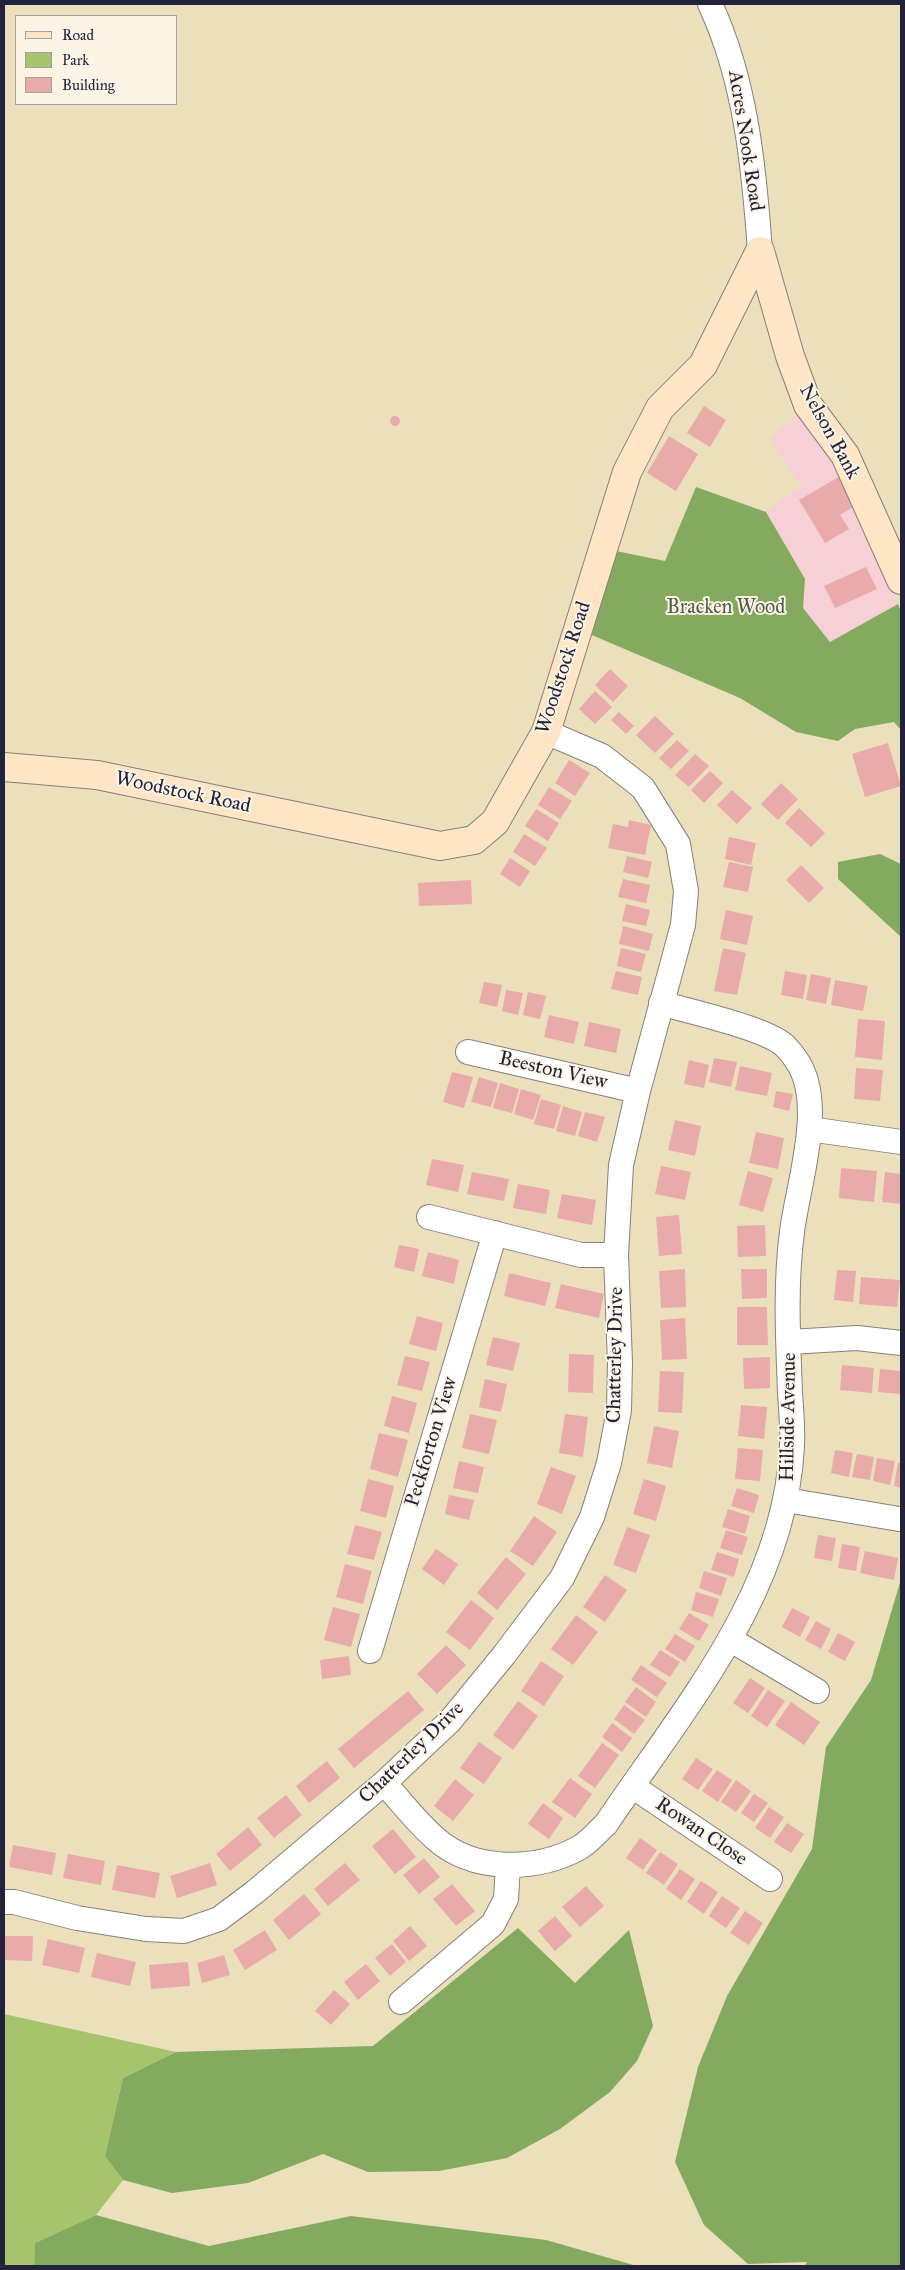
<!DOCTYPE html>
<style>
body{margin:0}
#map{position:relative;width:905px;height:2270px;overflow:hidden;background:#ebdfbc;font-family:"IM FELL Great Primer",serif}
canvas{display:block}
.frame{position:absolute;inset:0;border:5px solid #22223b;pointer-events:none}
.legend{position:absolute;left:15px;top:15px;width:162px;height:90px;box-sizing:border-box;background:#fcf5e5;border:1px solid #a5a1a1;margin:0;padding:6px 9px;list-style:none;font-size:15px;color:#22223b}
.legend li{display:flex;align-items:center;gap:10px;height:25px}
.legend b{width:25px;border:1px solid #a5a1a1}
</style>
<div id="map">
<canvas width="905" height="2270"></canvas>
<div class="frame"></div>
<ul class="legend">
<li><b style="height:6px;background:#fde5c5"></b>Road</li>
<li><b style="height:14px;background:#a5c46c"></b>Park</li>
<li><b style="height:14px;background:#e9aba9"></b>Building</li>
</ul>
</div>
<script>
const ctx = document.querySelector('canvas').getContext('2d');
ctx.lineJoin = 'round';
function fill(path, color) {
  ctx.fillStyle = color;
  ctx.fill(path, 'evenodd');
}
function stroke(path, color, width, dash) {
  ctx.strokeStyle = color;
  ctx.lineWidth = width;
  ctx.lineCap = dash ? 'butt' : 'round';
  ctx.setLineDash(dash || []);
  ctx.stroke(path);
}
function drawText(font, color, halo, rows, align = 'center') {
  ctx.font = font + ' "IM FELL Great Primer",serif';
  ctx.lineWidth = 4;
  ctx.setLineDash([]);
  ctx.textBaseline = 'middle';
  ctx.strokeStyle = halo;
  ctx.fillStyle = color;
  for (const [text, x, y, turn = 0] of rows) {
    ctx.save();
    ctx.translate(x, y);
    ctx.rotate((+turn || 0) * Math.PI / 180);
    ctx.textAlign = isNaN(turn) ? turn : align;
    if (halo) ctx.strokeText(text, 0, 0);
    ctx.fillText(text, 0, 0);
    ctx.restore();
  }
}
fill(new Path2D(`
 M800,412L846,473L869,520L898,604L830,642L803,608L805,578L766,512L801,486L770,439Z`), '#f6cfd7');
fill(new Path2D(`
 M4,2014L176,2052L123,2078L105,2156L123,2180L96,2215L35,2243L34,2266H4Z`), '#a5c46c');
fill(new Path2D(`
 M696,487L766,512L805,579L803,608L830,642L898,604L901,611V730L894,722L855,729L838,741L796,732L740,698L587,633L616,551L665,561Z
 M880,854L901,864V937L838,879V862Z
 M901,1579V2266H805L807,2262L748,2264L704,2225L675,2162L698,2067L727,1996L812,1849L826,1747L871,1680Z
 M518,1928L575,1983L629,1930L653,2026L637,2061L610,2092L560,2129L507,2158L439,2171L368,2172L323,2154L248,2183L172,2193L123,2180L105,2156L123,2078L176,2052L373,2046Z
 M96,2215L209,2246L351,2216L546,2240L637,2266H34L35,2243Z`), '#84aa60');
fill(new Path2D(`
 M704,406L726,420L710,447L687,433Z
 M390 421a5 5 0 1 1 10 0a5 5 0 1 1-10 0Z
 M669,436L698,454L676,491L647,473Z
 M844,474L861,502L840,515L849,529L825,543L799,500Z
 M866,567L877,589L835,608L824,586Z
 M610,669L628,686L613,702L595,685Z
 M595,691L612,707L595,724L579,709Z
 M619,712L634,726L626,734L611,720Z
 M655,716L674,734L655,753L636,735Z
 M677,740L689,751L671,769L659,758Z
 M888,743L901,786L865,797L852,754Z
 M695,754L709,766L689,787L675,775Z
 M569,760L590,773L575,796L555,783Z
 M710,771L723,783L704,803L691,790Z
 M781,783L798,799L778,820L761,804Z
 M549,787L572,801L560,819L538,805Z
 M732,790L752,808L737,824L717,805Z
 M799,808L825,833L811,847L785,823Z
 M536,809L559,823L548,841L525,826Z
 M629,820L651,825L645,855L608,848L613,824L628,827Z
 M524,834L547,848L535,866L513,852Z
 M729,837L756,843L751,865L725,859Z
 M627,856L652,862L648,878L623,872Z
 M510,858L530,871L520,887L500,874Z
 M729,862L753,867L748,892L723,887Z
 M801,865L824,888L809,903L786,880Z
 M623,879L650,885L646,903L618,897Z
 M471,880L472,904L419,906L418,883Z
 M626,904L650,910L646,926L622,921Z
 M726,910L753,916L747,945L720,939Z
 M623,926L653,934L649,951L619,944Z
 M621,948L646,954L641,972L617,966Z
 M723,948L746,953L737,995L714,991Z
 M616,971L642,977L638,995L611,989Z
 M785,971L807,975L803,999L781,995Z
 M811,974L831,978L826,1004L806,1000Z
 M835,980L868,986L863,1011L831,1005Z
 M484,982L502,985L497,1007L479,1003Z
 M506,990L523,993L518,1015L502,1011Z
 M528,992L546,996L540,1019L523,1015Z
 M549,1015L579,1022L574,1044L544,1037Z
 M858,1019L885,1021L882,1060L855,1057Z
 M589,1022L621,1029L616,1053L584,1046Z
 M714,1058L737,1062L731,1087L709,1082Z
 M689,1060L709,1065L704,1088L684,1084Z
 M740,1066L772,1073L767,1096L735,1090Z
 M856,1068L883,1070L880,1101L854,1099Z
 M452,1072L473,1077L464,1108L443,1102Z
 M479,1077L498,1083L491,1107L471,1102Z
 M500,1083L519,1089L512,1113L493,1108Z
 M521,1089L541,1095L533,1120L514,1114Z
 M776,1091L793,1094L789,1111L773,1107Z
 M541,1099L561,1105L554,1129L534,1124Z
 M563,1106L582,1112L575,1136L556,1131Z
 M585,1112L605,1117L597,1142L578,1136Z
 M675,1120L701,1126L695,1156L668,1150Z
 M756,1132L784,1138L778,1169L749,1163Z
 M432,1159L464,1165L458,1192L426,1185Z
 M661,1166L691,1172L685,1200L655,1194Z
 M841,1168L877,1171L874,1202L839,1198Z
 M748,1171L773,1178L763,1212L739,1205Z
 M472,1172L509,1179L504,1201L467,1194Z
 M885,1172L901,1174V1204L882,1202Z
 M518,1184L550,1190L546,1214L513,1208Z
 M562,1194L596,1200L592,1225L557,1218Z
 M679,1215L682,1254L659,1256L656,1217Z
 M765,1225L766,1256L738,1257L737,1226Z
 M399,1245L419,1249L414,1272L394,1267Z
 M428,1252L459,1260L454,1284L422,1276Z
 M685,1269L686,1307L661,1308L659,1271Z
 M741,1269H767V1298L742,1299Z
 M837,1270L856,1271L853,1302L834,1300Z
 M509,1273L551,1283L545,1306L504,1296Z
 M861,1277L900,1280L897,1307L859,1304Z
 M561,1284L604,1294L599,1318L555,1308Z
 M737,1307H767L768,1345H737Z
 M417,1316L443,1323L436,1351L409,1344Z
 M685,1318L687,1359L662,1360L660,1320Z
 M493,1337L520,1343L513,1371L486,1365Z
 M569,1354L594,1355L593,1393L568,1392Z
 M405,1356L430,1362L422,1391L397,1385Z
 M770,1357V1388L744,1389L743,1358Z
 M842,1365L874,1368L872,1393L840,1390Z
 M880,1369L901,1371V1394L878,1392Z
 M660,1371L684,1372L682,1413L658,1412Z
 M485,1379L507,1384L501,1412L479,1407Z
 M392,1396L417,1403L409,1433L384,1426Z
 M741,1405L767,1407L764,1439L738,1436Z
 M470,1414L497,1420L489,1454L462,1448Z
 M565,1414L588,1417L583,1457L559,1453Z
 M654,1426L679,1431L672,1468L647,1463Z
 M379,1433L408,1440L398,1477L370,1469Z
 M738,1448L763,1450L760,1481L735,1479Z
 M835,1450L853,1453L849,1477L831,1473Z
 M857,1454L874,1457L870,1480L852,1477Z
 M877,1458L895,1461L890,1485L873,1481Z
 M459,1461L484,1467L478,1493L453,1488Z
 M898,1463H901V1488L894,1486Z
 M551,1467L576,1476L562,1514L537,1504Z
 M368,1479L394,1486L386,1518L360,1511Z
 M644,1479L666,1486L656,1521L633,1514Z
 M737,1488L759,1495L754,1513L731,1506Z
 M449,1495L474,1500L469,1520L445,1514Z
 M728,1509L750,1516L745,1534L722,1527Z
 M534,1516L557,1532L533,1566L510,1551Z
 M355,1525L382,1532L374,1560L347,1554Z
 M627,1527L650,1535L636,1573L613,1565Z
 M726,1530L748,1537L742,1555L720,1548Z
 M818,1535L836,1538L832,1561L814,1558Z
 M842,1544L860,1547L856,1571L838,1568Z
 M436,1549L458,1564L444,1585L422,1569Z
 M865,1551L898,1558L894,1580L860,1573Z
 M717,1552L739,1559L734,1577L711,1570Z
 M506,1557L526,1574L497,1610L477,1593Z
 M345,1564L372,1571L363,1604L336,1597Z
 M704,1571L727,1578L721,1596L699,1588Z
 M605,1575L627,1590L605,1622L583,1607Z
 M696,1592L719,1599L713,1617L691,1610Z
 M471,1600L494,1618L470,1650L446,1632Z
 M333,1607L360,1614L351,1647L324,1640Z
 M792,1608L810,1617L800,1637L782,1627Z
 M689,1613L709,1625L699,1641L679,1629Z
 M576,1615L598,1632L573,1665L551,1649Z
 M816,1621L831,1629L821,1649L805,1640Z
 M838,1633L855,1642L845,1661L828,1652Z
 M675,1634L695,1646L685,1662L665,1649Z
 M446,1645L466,1665L437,1694L417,1674Z
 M660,1650L680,1662L670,1677L650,1665Z
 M349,1656L351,1675L322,1679L320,1660Z
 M541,1661L564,1676L544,1706L521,1691Z
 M641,1665L667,1683L657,1697L631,1680Z
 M750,1678L765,1688L748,1713L733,1703Z
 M636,1687L656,1702L646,1717L625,1702Z
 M768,1690L785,1701L767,1727L751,1716Z
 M408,1691L424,1710L354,1768L338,1749Z
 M518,1701L538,1716L513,1750L493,1735Z
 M791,1702L820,1722L804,1745L775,1725Z
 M624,1705L645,1720L634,1734L614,1719Z
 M612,1723L632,1738L622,1752L602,1737Z
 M479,1742L502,1758L484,1784L460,1768Z
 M602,1743L619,1755L595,1788L578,1776Z
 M696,1758L713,1769L698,1790L682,1779Z
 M327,1761L340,1778L309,1803L296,1786Z
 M717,1770L732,1780L718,1802L702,1791Z
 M570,1778L592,1794L575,1818L552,1802Z
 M455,1779L474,1795L453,1821L434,1806Z
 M736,1780L751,1791L736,1812L721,1802Z
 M754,1794L768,1803L754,1822L741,1813Z
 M286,1795L302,1815L274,1838L257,1818Z
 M543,1803L563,1818L549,1839L528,1824Z
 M769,1807L784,1817L770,1838L755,1828Z
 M787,1823L804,1834L791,1853L774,1842Z
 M248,1827L262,1845L230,1871L216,1854Z
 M393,1829L416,1857L395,1874L372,1846Z
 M640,1838L657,1850L643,1870L626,1858Z
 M13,1845L56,1853L52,1875L9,1867Z
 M660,1852L678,1864L664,1885L646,1873Z
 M68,1854L105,1861L101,1885L63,1878Z
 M424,1858L440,1877L419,1894L403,1875Z
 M210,1863L217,1885L177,1898L170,1876Z
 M345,1863L360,1880L328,1906L314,1889Z
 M117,1865L160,1873L155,1898L112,1890Z
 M680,1869L695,1879L681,1900L666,1889Z
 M701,1881L718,1892L704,1914L687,1902Z
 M452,1884L475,1911L456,1926L433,1899Z
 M586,1886L604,1906L580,1927L562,1907Z
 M304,1894L321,1914L289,1940L273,1920Z
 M722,1896L740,1908L726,1928L709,1916Z
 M745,1911L763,1923L749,1945L730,1933Z
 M555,1916L572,1936L555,1951L538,1931Z
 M410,1926L427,1946L409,1961L393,1941Z
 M265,1930L277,1950L245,1970L233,1950Z
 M4,1936H33L32,1961L4,1960Z
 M48,1939L85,1948L79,1973L42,1965Z
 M392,1944L406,1962L390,1976L375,1958Z
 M97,1953L136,1962L130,1986L91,1977Z
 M224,1955L230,1975L202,1983L197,1963Z
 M188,1962L190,1986L151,1989L149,1965Z
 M366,1964L380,1981L358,2000L344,1982Z
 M334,1990L350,2004L331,2025L315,2011Z`), '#e9aba9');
const street = new Path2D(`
 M710,4C746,81 754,168 760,251
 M468,1052L638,1091
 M809,1129L901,1142
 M429,1217L581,1255H616
 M790,1342L857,1338L901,1343
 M786,1500L899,1519
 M731,1640L817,1691
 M370,1651L495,1233
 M384,1783C401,1801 417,1823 436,1839C473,1872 535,1871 577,1849C588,1844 597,1832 606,1824C684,1708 785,1592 792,1446C793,1428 791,1410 790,1392C788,1340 785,1285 792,1232C798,1183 826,1104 797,1061C794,1056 789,1050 785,1046C766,1028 690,1012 661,1003
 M632,1786L770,1879
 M4,1902H14L77,1918L146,1929L184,1931L219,1919L255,1892L384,1783L450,1721L504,1655L562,1578L592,1517L609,1463L619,1410L620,1363L616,1255L621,1165L638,1091L683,925L686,891L678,844L643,788L602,756L546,732
 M401,2002L493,1924L506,1899L508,1865`);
const secondary = new Path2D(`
 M760,251L790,356L808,405L845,455L901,580
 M4,767L97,775L440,846L474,840L495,822L546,732L627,472L660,408L703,365L760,251`);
stroke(street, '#86807c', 26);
stroke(secondary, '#86807c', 30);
stroke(street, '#fff', 24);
stroke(secondary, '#fde5c5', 28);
drawText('20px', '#22223b', '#fcf5e5', [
 ["Acres Nook Road",745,141,81],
 ["Nelson Bank",829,432,61],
 ["Woodstock Road",564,668,-72],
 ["Woodstock Road",183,793,12],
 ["Beeston View",553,1071,13],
 ["Chatterley Drive",616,1355,-89],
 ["Hillside Avenue",789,1417,-89],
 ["Peckforton View",432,1442,-73],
 ["Chatterley Drive",412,1753,-44],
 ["Rowan Close",701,1832,34]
]);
drawText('20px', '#505b4c', '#fcf5e5', [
 ["Bracken Wood",726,608]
]);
</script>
